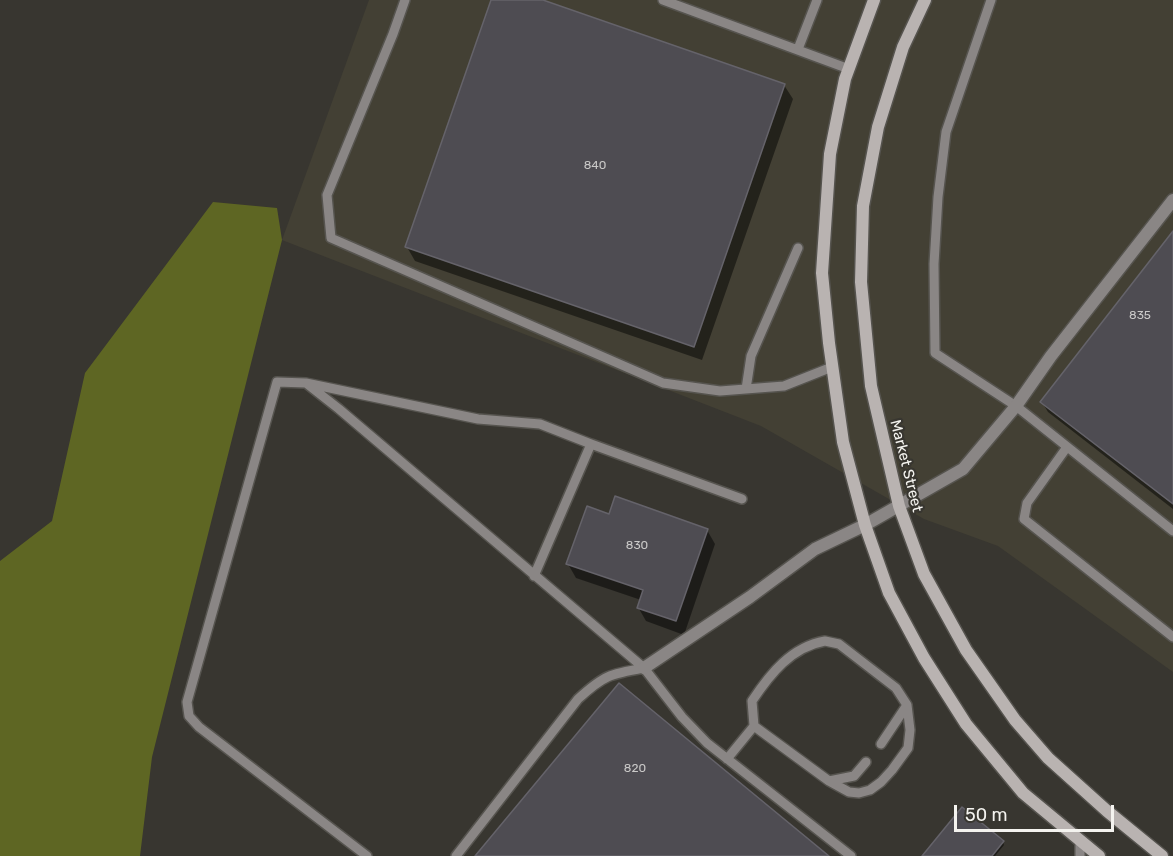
<!DOCTYPE html>
<style>
body{margin:0}
#map{position:relative;width:1173px;height:856px;overflow:hidden;background:#383630;font-family:Rubik,sans-serif}
canvas{display:block}
.scale{position:absolute;left:954px;top:805px;width:160px;height:27px;box-sizing:border-box;border:3px solid #f4f3ef;border-top:0;padding-left:8px;font-size:18px;line-height:21px;white-space:nowrap;color:#f4f3ef;-webkit-text-stroke:4px #383630;paint-order:stroke}
</style>
<div id="map">
<canvas width="1173" height="856"></canvas>
<div class="scale">50 m</div>
</div>
<script>
const ctx = document.querySelector('canvas').getContext('2d');
ctx.lineJoin = 'round';
function fill(path, color) {
  ctx.fillStyle = color;
  ctx.fill(path, 'evenodd');
}
function stroke(path, color, width, dash) {
  ctx.strokeStyle = color;
  ctx.lineWidth = width;
  ctx.lineCap = dash ? 'butt' : 'round';
  ctx.setLineDash(dash || []);
  ctx.stroke(path);
}
function drawText(font, color, halo, rows, align = 'center') {
  ctx.font = font + ' Rubik,sans-serif';
  ctx.lineWidth = 4.5;
  ctx.setLineDash([]);
  ctx.textBaseline = 'middle';
  ctx.strokeStyle = halo;
  ctx.fillStyle = color;
  for (const [text, x, y, turn = 0] of rows) {
    ctx.save();
    ctx.translate(x, y);
    ctx.rotate((+turn || 0) * Math.PI / 180);
    ctx.textAlign = isNaN(turn) ? turn : align;
    if (halo) ctx.strokeText(text, 0, 0);
    ctx.fillText(text, 0, 0);
    ctx.restore();
  }
}
fill(new Path2D(`
 M369,0H1173V672L998,546L924,519L761,426L282,240Z`), '#434034');
fill(new Path2D(`
 M213,202L277,208L282,240L152,757L140,856H0V561L52,521L85,373Z`), '#5e6623');
fill(new Path2D(`
 M493,0H538L784,85L793,99L702,360L415,261L407,247Z
 M1173,233V509L1048,412L1042,402Z
 M610,516L707,530L715,544L684,635L646,621L638,607L641,600L576,578L568,564Z
 M1003,842L1004,845L995,856H924Z`), '#0007');
const building = new Path2D(`
 M491,0H543L785,84L694,347L405,247Z
 M1173,231V504L1040,402Z
 M615,496L708,529L676,621L637,608L643,590L566,564L587,506L609,514Z
 M619,683L829,856H475Z
 M962,807L1004,841L992,856H922Z`);
fill(building, '#4e4c52');
stroke(building, '#65636a', 1.5);
const lane = new Path2D(`
 M405,0L393,34L327,195L331,238L663,383L720,391L784,386L832,367
 M663,0L849,69
 M991,0L946,132L938,197L934,264L935,353L1016,406L1173,531
 M798,49L817,0
 M306,383L277,382L187,702L189,716L199,727L367,856
 M746,389L751,356L798,248
 M591,444L742,499
 M1067,447L1027,503L1024,519L1173,637
 M534,576L591,444L540,424L478,419L306,383L339,409L644,668L682,717L707,743L851,856
 M825,641L839,644L896,688L907,705L910,730L908,748L892,770L881,782L870,790L859,793L849,792L829,781L754,726L752,701C770,674 791,647 825,641Z
 M881,744L907,705
 M727,759L754,726
 M829,781L854,776L866,762
 M456,856L578,699C604,675 610,674 644,668
 M1080,856V841`);
const street = new Path2D(`
 M644,668L750,597L815,549L865,525L963,469L1016,406L1051,356L1173,200`);
const secondary = new Path2D(`
 M874,0L845,79L830,154L822,273L829,343L843,442L865,525L889,593L924,658L966,724L1023,793L1099,856
 M925,0L903,47L878,127L863,206L861,282L871,386L899,506L924,574L966,650L1015,720L1048,758L1107,811L1162,856`);
stroke(lane, '#56544f', 12);
stroke(street, '#56544f', 15);
stroke(secondary, '#56544f', 15);
stroke(lane, '#8a8685', 9);
stroke(street, '#8a8685', 12);
stroke(secondary, '#b9b3b1', 12);
drawText('12px', '#cac9c8', null, [
 ["840",595,166],
 ["835",1140,316],
 ["830",637,546],
 ["820",635,769]
]);
drawText('15px', '#f4f3ef', '#383630', [
 ["Market Street",906,466,76]
]);
</script>
